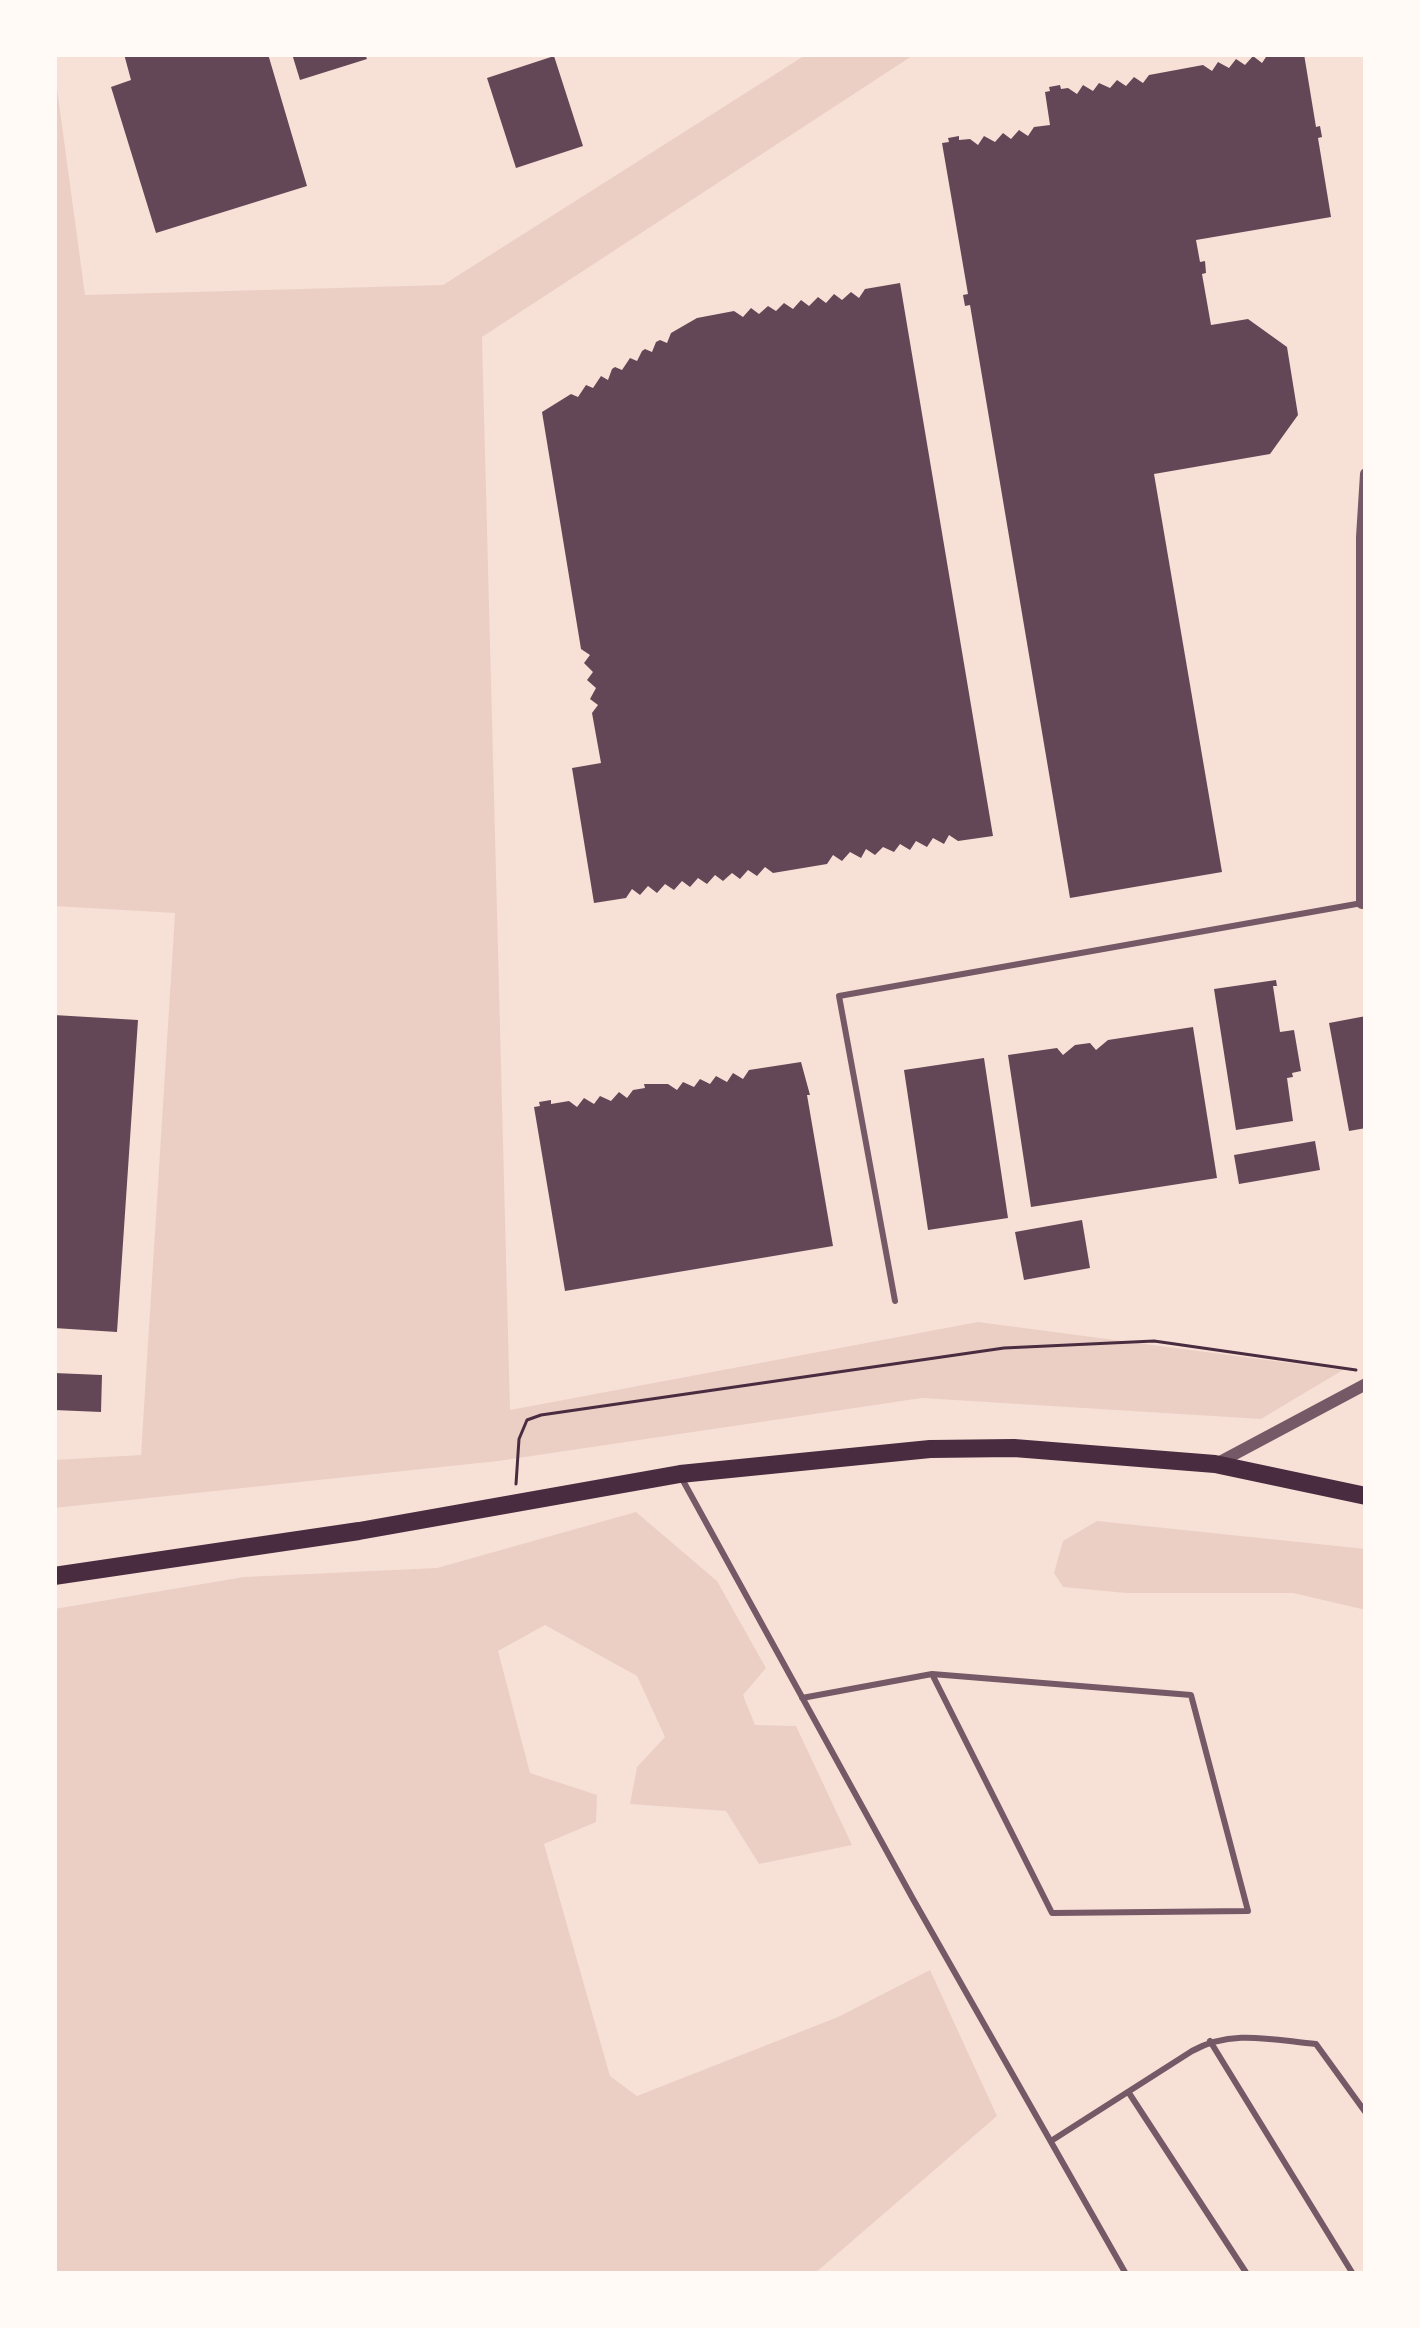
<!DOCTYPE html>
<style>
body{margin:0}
#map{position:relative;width:1420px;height:2328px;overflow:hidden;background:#f7e1d7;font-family:"Roboto Condensed",sans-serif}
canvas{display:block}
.frame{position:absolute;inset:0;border:57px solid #fffaf5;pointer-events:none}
</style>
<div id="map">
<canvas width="1420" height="2328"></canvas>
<div class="frame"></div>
</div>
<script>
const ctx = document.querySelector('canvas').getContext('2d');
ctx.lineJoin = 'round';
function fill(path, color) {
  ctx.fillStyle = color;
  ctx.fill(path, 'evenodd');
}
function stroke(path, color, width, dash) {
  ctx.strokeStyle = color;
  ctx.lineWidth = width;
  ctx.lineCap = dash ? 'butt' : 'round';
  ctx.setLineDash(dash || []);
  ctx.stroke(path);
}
fill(new Path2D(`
 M807,54H915L482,337L510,1410L978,1322L1343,1370L1261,1419L922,1398L498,1461L54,1508V1460L141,1455L175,913L54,906V67L85,295L443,285Z
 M636,1512L717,1581L766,1668L743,1695L755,1725L796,1726L852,1845L759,1864L726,1811L630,1804L637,1767L665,1737L637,1676L545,1625L498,1651L530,1773L597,1795L596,1822L544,1844L610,2076L637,2096L838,2017L930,1970L997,2116L814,2274H54V1609L244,1577L437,1568Z
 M1097,1521L1366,1549V1610L1293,1593H1126L1063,1587L1054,1573L1063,1541Z`), '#ebcfc5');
fill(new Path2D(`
 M124,54H268L307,186L156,233L111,87L131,80Z
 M292,54H365L367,59L300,80Z
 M1268,54H1304L1316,127L1320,126L1322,137L1318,138L1331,217L1196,240L1200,262L1205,261L1206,273L1202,274L1211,325L1248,319L1287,347L1298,415L1270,454L1154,474L1222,872L1070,898L970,305L965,306L963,295L968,294L942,143L949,142L948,138L959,136V140L970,139L978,145L984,136L995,142L1003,133L1011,139L1019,130L1028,136L1034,127L1050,125L1045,92L1050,91L1049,87L1060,85L1061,89L1068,88L1077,94L1083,85L1093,91L1099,83L1110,88L1117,80L1126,86L1134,77L1143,83L1149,75L1203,65L1212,71L1218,62L1229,68L1236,59L1245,65L1253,56L1262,63Z
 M554,56L583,146L516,168L487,78Z
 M900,283L993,836L958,841L949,835L944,844L933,838L927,847L916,841L910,850L900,844L894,852L883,847L875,855L866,849L861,858L850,852L842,861L833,855L827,864L773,873L765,867L757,876L748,870L740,879L732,873L723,881L715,875L707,884L698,878L690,887L682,881L674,890L665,884L657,893L648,886L640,895L632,889L626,898L594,903L572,768L601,763L592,713L598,705L590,699L596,688L587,680L593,672L584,663L590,655L581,649L542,412L571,394L578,397L586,385L593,388L601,376L608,380L612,369L615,367L622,370L630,358L637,361L642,351L645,349L652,352L656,342L660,340L667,343L671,333L697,318L734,311L743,317L751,308L759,314L768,306L776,311L784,303L793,309L801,300L809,306L818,297L826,303L834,294L842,300L851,292L859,298L865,289Z
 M1276,980L1277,986H1273L1280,1032L1294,1030L1301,1071L1292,1073L1293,1077L1287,1078L1293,1121L1236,1130L1214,989Z
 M54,1015L138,1020L117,1332L54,1328Z
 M1366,1016V1128L1349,1131L1329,1023Z
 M1193,1027L1217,1178L1031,1207L1008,1055L1057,1048L1063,1055L1075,1045L1090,1043L1096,1050L1108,1040Z
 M984,1058L1008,1218L928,1230L904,1070Z
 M801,1062L810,1095H807L833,1246L565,1291L534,1107L540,1106L539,1102L551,1100V1104L569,1101L577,1107L584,1098L594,1104L600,1096L611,1101L619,1092L627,1098L633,1090L645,1088L644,1084H668L677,1090L683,1082L694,1087L700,1079L710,1084L716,1076L727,1082L733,1073L743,1079L749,1070Z
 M1315,1141L1320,1170L1239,1184L1234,1155Z
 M1082,1220L1090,1268L1024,1280L1015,1232Z
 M54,1373L102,1375L101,1412L54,1410Z`), '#644757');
stroke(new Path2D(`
 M516,1484L519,1439L527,1420L541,1415L1004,1348L1154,1341L1356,1370`), '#4a2c40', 3);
stroke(new Path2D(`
 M895,1301L839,996L1362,903
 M681,1477L913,1899L1126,2274
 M802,1698L932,1674L1052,1913L1248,1911L1191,1695L932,1674
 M1210,2041L1353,2274
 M1129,2093L1247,2274
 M1051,2141L1192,2051C1232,2029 1272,2040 1316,2044L1366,2113`), '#755966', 6);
stroke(new Path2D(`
 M1366,474L1362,537V903L1366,902
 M1216,1464L1366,1384`), '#755966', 12);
stroke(new Path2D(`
 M54,1576L359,1531L680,1474L930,1449L1014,1448L1215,1464L1366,1496`), '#4a2c40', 18);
</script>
